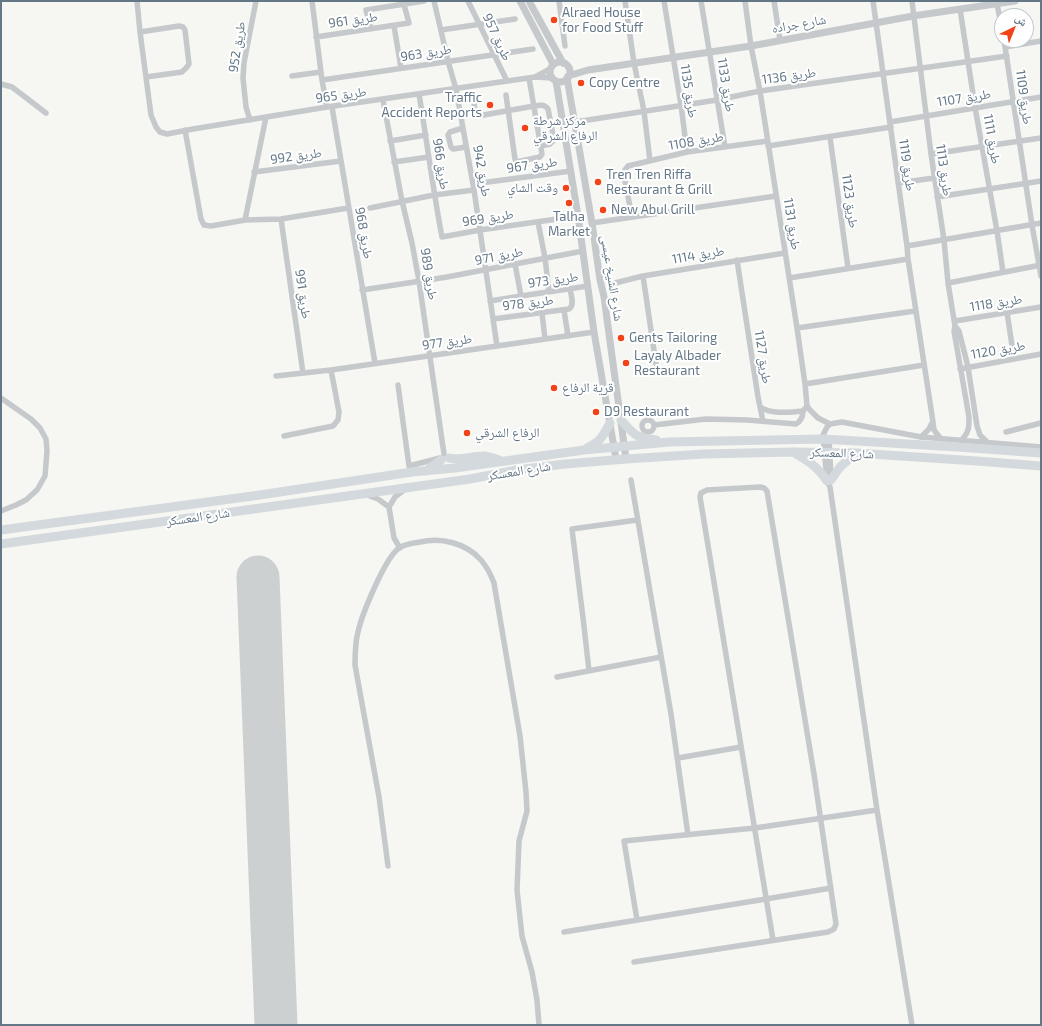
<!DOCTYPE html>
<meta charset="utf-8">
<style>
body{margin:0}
#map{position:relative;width:1042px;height:1026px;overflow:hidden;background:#f6f6f2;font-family:"Exo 2","Noto Naskh Arabic",sans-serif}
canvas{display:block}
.frame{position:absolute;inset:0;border:2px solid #637786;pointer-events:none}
.north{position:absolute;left:994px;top:8px;width:40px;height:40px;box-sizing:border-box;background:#fff;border:1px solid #c1c9cf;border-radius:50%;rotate:43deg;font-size:11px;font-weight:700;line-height:16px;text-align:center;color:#637786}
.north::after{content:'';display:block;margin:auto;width:14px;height:18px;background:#f14317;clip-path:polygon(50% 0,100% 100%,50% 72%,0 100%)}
</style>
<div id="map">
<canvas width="1042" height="1026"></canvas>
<div class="frame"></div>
<div class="north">ش</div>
</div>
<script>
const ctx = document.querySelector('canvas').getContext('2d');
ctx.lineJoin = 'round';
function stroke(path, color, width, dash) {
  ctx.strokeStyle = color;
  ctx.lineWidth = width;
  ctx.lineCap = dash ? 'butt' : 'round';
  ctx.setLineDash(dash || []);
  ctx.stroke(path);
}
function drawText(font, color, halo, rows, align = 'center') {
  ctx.font = font + ' "Exo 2","Noto Naskh Arabic",sans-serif';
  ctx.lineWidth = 4;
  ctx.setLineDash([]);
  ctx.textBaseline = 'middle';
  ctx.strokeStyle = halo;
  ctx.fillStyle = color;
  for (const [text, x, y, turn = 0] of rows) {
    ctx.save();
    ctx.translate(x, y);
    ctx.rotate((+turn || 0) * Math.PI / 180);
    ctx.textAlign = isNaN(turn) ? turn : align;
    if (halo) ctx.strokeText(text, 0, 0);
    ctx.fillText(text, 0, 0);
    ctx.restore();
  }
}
stroke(new Path2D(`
 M258,577L276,1025`), '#ccd0d1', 43);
stroke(new Path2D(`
 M137,1L140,32L151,115L156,127L160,132L167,134L193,129L327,107L535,77L552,78
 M312,1L322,80L327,107
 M434,1L448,61L456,89L474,190L497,346
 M468,1L507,81
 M559,1L565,46
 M625,1L634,63L644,111L650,161
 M664,1L681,105L687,152
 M701,1L725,147
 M745,1L751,46L760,91L797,328L805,384L807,406L810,410L818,418L830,424
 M774,1L780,40
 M873,1L907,246L908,259L933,422L934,430L941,439
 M912,1L931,154L944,240L948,283L955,326L954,331L969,417C969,428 969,431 962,440
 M997,4L1002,29
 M960,9L975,107L997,231L1003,272
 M394,26L401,68
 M371,29L366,10L424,1
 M441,30L515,19
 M140,32L179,26L183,27L185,30L189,64L186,68L182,72L146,77
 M316,37L409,23L403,1
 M1004,40L1032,225L1041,276
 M1005,47L1041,41
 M292,76L321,72
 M535,77L550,69
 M322,80L533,49
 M1,84L12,87L46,113
 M419,94C427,142 433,190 442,237L480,230L578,216
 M506,95L515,159L516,162L540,157L542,154L529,78
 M383,100L402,201L412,243L419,281L444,454
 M474,101L475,114L478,116L534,106C540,105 544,104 548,109L554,140L550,144L541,146
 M332,107L375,363
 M250,120L246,107L243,78L244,63L256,1
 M575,122L717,100L760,91L1007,56
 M890,122L1041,97
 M463,128L450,132L448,135L451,147L453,149L466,147
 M185,130L201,219L204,225L211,226L245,220L281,219L348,208
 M830,137L848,268
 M390,141L426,135
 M768,146L891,127
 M931,154L1041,138
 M394,162L429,157
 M254,172L341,161
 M898,183L934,178
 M473,184L571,171
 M937,197L1041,181
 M370,208L434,195L474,190
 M632,217L624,176L625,170L628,166L687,152L768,141
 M281,219L303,373
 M245,220L266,117
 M538,222L545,258L549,291
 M592,223L776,196
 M907,246L1041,223
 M737,260L758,397L760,407C772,415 790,412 803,411L807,406
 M515,264L521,296
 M643,276L656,364
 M789,278L908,259
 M615,283L643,276L785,253
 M948,283L1041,265
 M362,290L447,277L583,251
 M490,301L521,296L588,286
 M564,310L568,336
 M1007,312L1014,359
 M542,313L545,339
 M493,319L569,309C575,305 571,295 570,289
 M955,321L1041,307
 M955,326L959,331L968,367L977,426L980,435L987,442
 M797,328L915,311
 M960,369L1041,354
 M276,376L331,370L594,332
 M805,384L924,365
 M398,385L409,466L440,458
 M1,398L31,419L40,428L46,439L47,451L45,476L37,490L26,500L16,505L1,511
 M760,407L763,421
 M642 426a6 6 0 1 1 12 0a6 6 0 1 1-12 0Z
 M654,425L706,419L747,420L796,424C801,421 803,417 803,411
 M1006,432L1041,423
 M284,436L333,426L338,420L339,412L331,370
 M921,437L929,429L932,423
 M829,439L831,478
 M631,480L671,714L688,835
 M367,495L378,499L389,507
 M400,548L394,538L389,507L395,497L404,490
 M589,671L584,626L572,529L637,520
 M557,677L661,657
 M678,758L741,747
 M388,866L379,797L355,665C355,654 355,643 358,632C362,614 385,558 399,548C404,544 413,543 420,542C441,537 466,543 481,560C487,567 491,575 494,583L520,736L526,792L527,811L519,841L517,890L522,936L532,972L537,1000L539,1025
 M637,920L624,841L755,828L877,810
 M564,932L766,899L831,888
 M634,962L828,932L834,929L836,924L814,774L767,491L764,488L760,487L707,490L701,493L700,497C725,644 748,793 773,940
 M912,1025L877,810L830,487L827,481L823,435L827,427L830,424L842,422L921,437L1041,447`), '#c5c9cc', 5.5);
stroke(new Path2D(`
 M520,1L553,64
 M529,1L563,63
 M550 72a10 10 0 1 1 20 0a10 10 0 1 1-20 0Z
 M568,76L588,70L751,46L913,16L1015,1
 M567,78L592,223L600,280L604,297L626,459
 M556,81L578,216L594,332L616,459`), '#c5c9cc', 7);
stroke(new Path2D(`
 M621,420C634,435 635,437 656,440
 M587,448C601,441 603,436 610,423
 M793,452C807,460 818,467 827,481
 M449,458C461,461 472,456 484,456C489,457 494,458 499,460
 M426,471L441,460
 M831,480L840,467L856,453
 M1,530L260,495L412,472L455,468L584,450L669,442L823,439L958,447L1041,453
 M1,544L470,479L517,470L565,464L626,459L704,454L792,452L856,453L977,461L1041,466`), '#d4d9dd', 9);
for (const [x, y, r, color] of [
 [554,20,4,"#f14317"],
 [581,83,4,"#f14317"],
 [490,105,4,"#f14317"],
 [525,128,4,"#f14317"],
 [598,182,4,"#f14317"],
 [566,188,4,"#f14317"],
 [569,203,4,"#f14317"],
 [603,210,4,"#f14317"],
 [621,338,4,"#f14317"],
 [626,363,4,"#f14317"],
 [554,388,4,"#f14317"],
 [596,412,4,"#f14317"],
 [467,433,4,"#f14317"]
]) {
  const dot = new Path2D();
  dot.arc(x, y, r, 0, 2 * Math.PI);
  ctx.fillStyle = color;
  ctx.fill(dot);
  stroke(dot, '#fff', 1.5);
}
drawText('13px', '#637786', '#fff', [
 ["Alraed House",562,13],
 ["for Food Stuff",562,28],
 ["Copy Centre",589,83],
 ["Traffic",482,98,"right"],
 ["Accident Reports",482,113,"right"],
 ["مركز شرطة",533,121],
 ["الرفاع الشرقي",533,136],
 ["Tren Tren Riffa",606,175],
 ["Restaurant & Grill",606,190],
 ["وقت الشاي",558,188,"right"],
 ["New Abul Grill",611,210],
 ["Talha",569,217,"center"],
 ["Market",569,232,"center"],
 ["Gents Tailoring",629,338],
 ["Layaly Albader",634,356],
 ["Restaurant",634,371],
 ["قرية الرفاع",562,388],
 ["D9 Restaurant",604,412],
 ["الرفاع الشرقي",475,433]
], 'left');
drawText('13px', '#637786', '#fff', [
 ["طريق 961",353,20,-8],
 ["شارع جراده",799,24,-10],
 ["طريق 957",497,37,65],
 ["طريق 952",237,47,-81],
 ["طريق 963",426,53,-9],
 ["طريق 1136",789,76,-8],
 ["طريق 1133",726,85,81],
 ["طريق 1135",689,91,81],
 ["طريق 965",341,95,-8],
 ["طريق 1109",1024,97,82],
 ["طريق 1107",964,98,-9],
 ["طريق 1111",992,139,80],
 ["طريق 1108",696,141,-10],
 ["طريق 992",296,156,-8],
 ["طريق 966",441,164,82],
 ["طريق 967",532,165,-8],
 ["طريق 1119",907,165,82],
 ["طريق 1113",944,170,82],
 ["طريق 942",482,171,80],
 ["طريق 1123",850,201,82],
 ["طريق 969",488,218,-9],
 ["طريق 1131",792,224,81],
 ["طريق 968",364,233,80],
 ["طريق 1114",698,255,-10],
 ["طريق 971",499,256,-11],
 ["طريق 989",429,274,81],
 ["شارع الشيخ عيسى",612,278,81],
 ["طريق 973",553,280,-8],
 ["طريق 991",303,294,82],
 ["طريق 978",528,303,-7],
 ["طريق 1118",996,303,-9],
 ["طريق 977",447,342,-8],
 ["طريق 1120",998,350,-10],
 ["طريق 1127",763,357,81],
 ["شارع المعسكر",842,453,2],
 ["شارع المعسكر",519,471,-9],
 ["شارع المعسكر",198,517,-8]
]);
</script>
